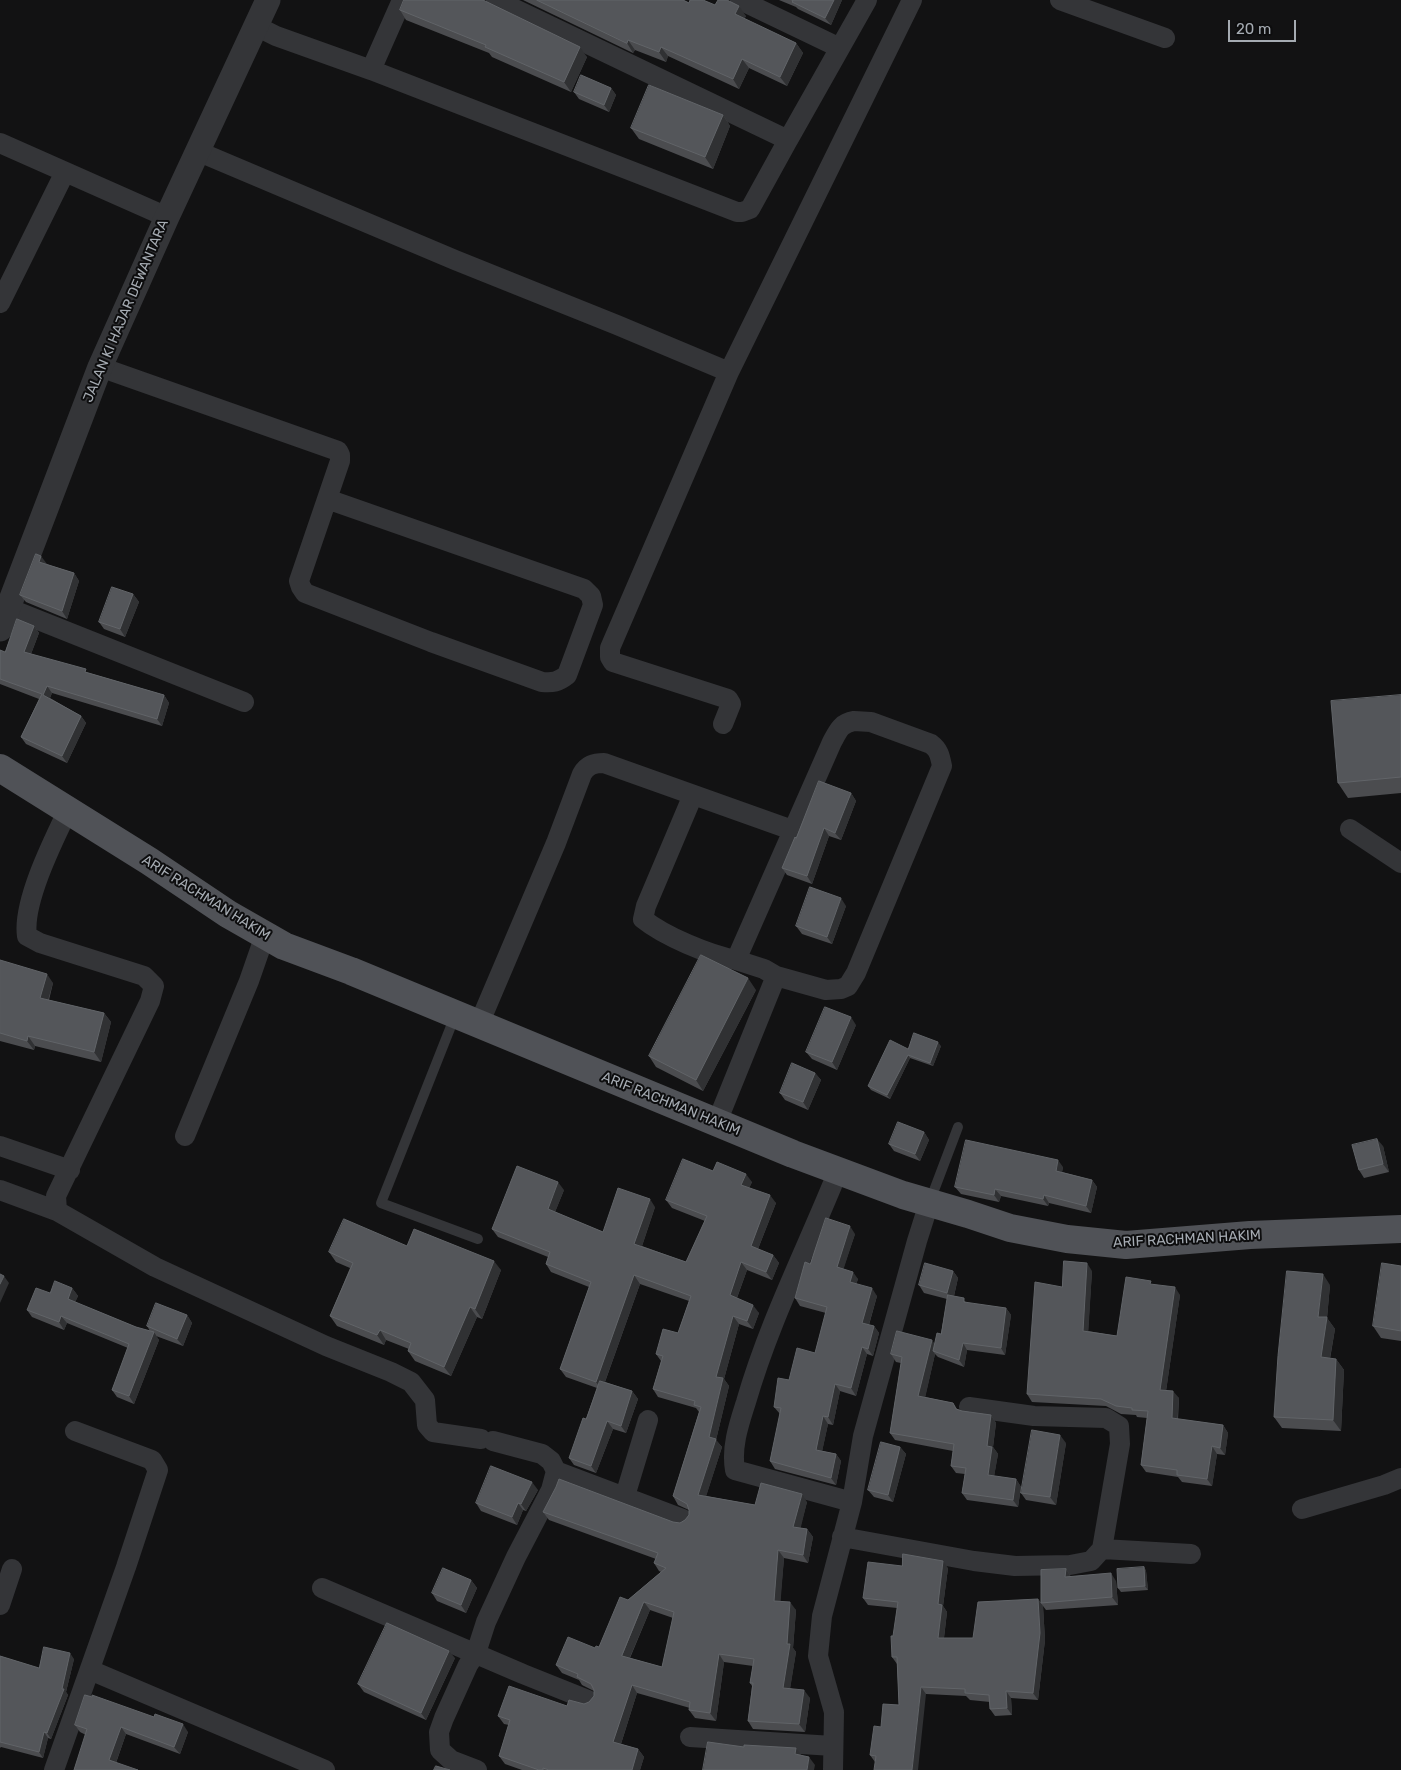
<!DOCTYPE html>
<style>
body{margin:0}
#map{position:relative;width:1401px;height:1770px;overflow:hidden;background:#121213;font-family:Rubik,sans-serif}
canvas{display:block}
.scale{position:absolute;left:1228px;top:20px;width:68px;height:22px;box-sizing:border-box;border:2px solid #a5abb2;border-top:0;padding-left:6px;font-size:15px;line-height:18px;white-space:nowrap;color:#a5abb2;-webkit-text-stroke:4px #0d0d0e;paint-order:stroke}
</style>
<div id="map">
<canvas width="1401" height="1770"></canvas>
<div class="scale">20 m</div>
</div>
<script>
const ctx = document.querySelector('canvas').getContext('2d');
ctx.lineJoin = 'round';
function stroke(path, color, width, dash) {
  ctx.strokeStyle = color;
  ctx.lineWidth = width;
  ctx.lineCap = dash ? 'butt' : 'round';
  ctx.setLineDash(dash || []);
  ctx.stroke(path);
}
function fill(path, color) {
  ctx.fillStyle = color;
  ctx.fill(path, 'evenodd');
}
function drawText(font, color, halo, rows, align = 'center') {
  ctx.font = font + ' Rubik,sans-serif';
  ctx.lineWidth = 4;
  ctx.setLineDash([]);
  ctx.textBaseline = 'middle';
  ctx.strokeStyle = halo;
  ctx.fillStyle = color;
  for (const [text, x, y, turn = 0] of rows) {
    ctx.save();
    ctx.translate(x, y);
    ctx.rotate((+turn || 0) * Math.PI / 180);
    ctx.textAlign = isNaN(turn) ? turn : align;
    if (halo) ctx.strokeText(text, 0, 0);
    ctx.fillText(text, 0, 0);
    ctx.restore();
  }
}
stroke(new Path2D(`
 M455,1016L381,1203L478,1239
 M930,1201L958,1127`), '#343538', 10);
stroke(new Path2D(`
 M402,0L371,70L737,212H742L750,209L788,140
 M496,0L788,140L867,0
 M740,0L840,48
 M1060,0L1165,38
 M256,26L276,36L371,70
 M0,143L167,217
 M197,151L455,260L617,325L729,372
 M0,303L65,172
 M100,367L338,451L340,455V461L299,581L301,587L305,593L431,642L542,682C553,683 558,682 567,675L593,605L591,596L584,589L327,499
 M8,608L244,702
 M854,721L871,722L931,744C939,750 940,756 942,766L856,973L848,986L841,989L826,990L776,976L764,969L736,960L832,742C838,731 841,723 854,721Z
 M723,724L731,704L728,699L613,662L610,657V648L729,372L912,0
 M693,795L646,906L643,919C664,936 709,955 736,960
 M68,810C53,841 22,903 27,936L40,943L144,976L154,986L150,1001L56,1196L57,1211L155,1267L326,1346L391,1372L411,1382L425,1400L427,1425L433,1432L481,1439
 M1350,829L1401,863
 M479,1024L556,843L582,774C587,765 594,763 604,763L792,830
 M717,1122L776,976
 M185,1136L249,981L265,935
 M0,1146L70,1170
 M838,1171C807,1248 769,1322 746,1402C739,1424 731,1447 735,1470L852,1502
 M0,1190L57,1211
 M556,1471L683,1519
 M625,1496L648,1420
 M1302,1509L1384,1485L1401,1478
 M842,1537L974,1561L1015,1566L1070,1565L1091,1561L1102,1549L1120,1444L1119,1426L1106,1418L1034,1416L969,1407
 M1102,1549L1191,1554
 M322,1588L523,1674L588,1700
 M0,1605L12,1569
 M90,1670L325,1770
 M690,1737L833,1746
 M54,1770L126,1567L158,1470L152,1460L75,1431
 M477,1770L451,1760L440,1750L439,1732L444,1718L468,1665L476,1653L486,1622L516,1557L551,1490L556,1471L551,1461L542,1454L493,1441
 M833,1770L834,1712L818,1656L822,1616L852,1502L863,1436L917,1241L929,1203`), '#343538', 20);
stroke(new Path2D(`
 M0,629L100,367L167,217L268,0`), '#343538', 25);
stroke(new Path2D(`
 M0,768L149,861L228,914L284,946L351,971L793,1154L903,1195L968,1214L1010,1228L1067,1239L1126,1245L1250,1235L1401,1229`), '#505257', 28);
fill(new Path2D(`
 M484,0V1L587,57L571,92L492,57L489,53L406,20L400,10Z
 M523,0H683L689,3L715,5L746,16L744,19L796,43L803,53L787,86L749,68L739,89L668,56L666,62L635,50L633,53Z
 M779,0H842L831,25L798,9L796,7Z
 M611,88L616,95L609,112L579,99L574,92Z
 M723,115L730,126L713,169L639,139L631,128Z
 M46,564L74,573L79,581L67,619L26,602L20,595L47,564Z
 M133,594L139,602L125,637L104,629L99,622Z
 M34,626L39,633L31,654L89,673L164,695L169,703L162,726L52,693L50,698L81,716L86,723L67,763L26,744L21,737L39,699L0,684V650L5,652Z
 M1401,695V793L1348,798L1338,783Z
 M851,793L856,801L841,840L829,836L812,884L787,875L782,868L796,838Z
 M846,906L832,944L802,934L796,926Z
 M0,960L53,983L49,1000L104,1013L111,1022L101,1062L35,1046L34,1050L0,1041Z
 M756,990L703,1091L656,1067L649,1056Z
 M856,1025L837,1070L812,1059L806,1052Z
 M941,1046L933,1066L910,1058L890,1099L871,1090L868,1086L908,1049Z
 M815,1073L821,1080L808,1110L785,1100L780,1093Z
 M924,1132L929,1140L920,1161L894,1151L889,1144Z
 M1383,1146L1389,1172L1364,1178L1359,1170Z
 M1063,1167L1062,1172L1092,1180L1097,1187L1091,1213L1049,1203L1048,1206L1001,1196L999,1202L961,1194L955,1187Z
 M713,1171L752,1182L749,1188L776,1203L758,1249L773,1255L779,1263L772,1280L747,1270L737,1298L759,1313L753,1329L739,1324L724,1379L729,1386L716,1440L722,1447L706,1496L755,1505L807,1502L800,1528L807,1529L813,1537L808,1563L784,1558L780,1602L796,1610L793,1648L796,1652L790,1688L810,1698L805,1732L753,1729L748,1721L752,1686L750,1683L753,1666L724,1662L716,1721L695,1718L689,1710L690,1708L637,1693L621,1744L638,1749L644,1757L640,1770H522L505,1764L499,1756L509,1725L504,1724L498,1716L567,1706L584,1704L589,1702L594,1696V1691L582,1685L579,1680L562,1673L556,1665L599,1647L628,1600L661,1572L659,1571L654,1563L656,1559L549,1520L543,1512L680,1523L685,1520L689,1515V1510L678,1505L673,1496L699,1412L696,1408L658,1397L653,1389L661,1361L656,1354L678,1333L689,1301L640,1284L605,1382L632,1391L638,1399L626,1433L613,1429L596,1473L574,1465L569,1458L586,1419L597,1388L566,1377L560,1369L589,1287L551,1272L546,1264L548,1257L498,1237L492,1229L564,1190L555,1212L603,1232L655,1207L642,1246L686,1262L705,1221L672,1208L666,1200ZM650,1610L673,1618L662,1667L630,1658Z
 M855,1234L843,1269L858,1279L856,1284L877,1296L869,1325L874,1326L879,1333L873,1356L867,1354L856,1396L840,1391L833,1425L828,1424L822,1451L836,1454L841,1461L836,1485L775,1469L770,1461L780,1414L774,1407L789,1380L815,1353L826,1313L800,1306L795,1298L810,1264Z
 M407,1246L501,1270L482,1319L477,1317L451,1376L415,1361L408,1351L409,1349L386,1340L384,1345L337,1326L330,1316L350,1268L336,1262L329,1252Z
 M1401,1266V1341L1381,1338L1373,1326Z
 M953,1271L958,1278L954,1296L968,1303L1006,1308L1011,1315L1005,1355L967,1350L964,1367L938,1357L935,1354L925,1397L953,1403L957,1409L962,1411L991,1415L996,1423L993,1447L998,1454L994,1476L1016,1479L1021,1487L1018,1507L967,1500L962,1493L965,1474L956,1473L951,1466L953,1451L895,1440L890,1433L901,1363L896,1362L891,1354L935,1344L941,1334L947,1299L924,1293L919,1285Z
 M1092,1271L1088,1331L1117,1336L1153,1284L1180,1295L1166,1391L1179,1398L1178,1419L1223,1425L1228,1433L1225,1455L1217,1454L1212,1486L1182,1482L1178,1477L1146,1472L1141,1465L1147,1418L1137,1417L1136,1415L1121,1414L1106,1406L1032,1402L1027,1394L1062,1287Z
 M1330,1285L1327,1318L1335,1329L1330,1359H1336L1344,1370L1341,1431L1282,1428L1274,1417Z
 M72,1288L78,1296L75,1302L136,1327L150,1331L147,1326L187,1315L192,1323L183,1346L156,1336L159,1340L134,1404L117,1397L112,1390L128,1348L67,1323L64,1330L32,1317L27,1310L50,1293Z
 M1066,1443L1056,1505L1026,1500L1021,1493Z
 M900,1447L906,1454L893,1502L874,1497L868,1490Z
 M538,1490L526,1511L523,1510L517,1525L481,1511L476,1503Z
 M902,1566L948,1568L943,1606L947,1612L944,1638H973L1038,1599L1041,1603L1066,1569L1071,1577L1116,1581L1118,1605L1046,1610L1043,1606L1045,1640L1038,1700L1011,1698L1012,1715L995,1716L990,1709V1702L970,1700L966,1696L926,1694L875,1762L870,1755L881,1727L899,1705L897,1664L892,1657L897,1608L868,1605L863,1598Z
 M1144,1567L1146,1571L1148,1590L1121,1592L1118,1588Z
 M471,1580L477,1588L466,1613L437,1601L432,1593Z
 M0,1656L39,1668L74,1659L66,1692L68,1695L51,1739L48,1738L43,1758L1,1747L0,1748Z
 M455,1658L426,1720L364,1692L358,1684Z
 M85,1695L188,1732L180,1754L126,1734L116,1763L74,1770L86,1735L80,1732L75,1725Z`), '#4b4c4f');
fill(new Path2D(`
 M834,0H842L831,25L825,18Z
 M739,6L746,16L741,24L735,14Z
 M628,40L635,50L633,53L627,43Z
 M796,43L803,53L787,86L780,77Z
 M580,47L587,57L571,92L564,82Z
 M661,47L668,56L666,62L659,52Z
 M742,59L749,68L739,89L733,79Z
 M611,88L616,95L609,112L604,105Z
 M723,115L730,126L713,169L705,157Z
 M41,556L47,564L45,570L39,562Z
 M74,573L79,581L67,619L62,611Z
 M133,594L139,602L125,637L120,629Z
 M34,626L39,633L29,659L24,652Z
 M47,686L52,693L48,702L43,695Z
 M164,695L169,703L162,726L157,719Z
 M81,716L86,723L67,763L62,756Z
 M851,793L856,801L841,840L835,833Z
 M824,828L829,836L812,884L807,876Z
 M841,898L846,906L832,944L827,937Z
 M47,974L53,983L46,1007L40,998Z
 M748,978L756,990L703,1091L696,1080Z
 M104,1013L111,1022L101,1062L94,1052Z
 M851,1017L856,1025L837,1070L832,1062Z
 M28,1036L35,1046L34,1050L27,1041Z
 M938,1042L941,1046L933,1066L930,1063Z
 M908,1055L910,1058L890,1099L887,1095Z
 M815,1073L821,1080L808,1110L803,1102Z
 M924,1132L929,1140L920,1161L915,1154Z
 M1377,1139L1383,1146L1389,1172L1383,1164Z
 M1058,1160L1063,1167L1061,1178L1056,1171Z
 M746,1174L752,1182L747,1193L741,1185Z
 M1092,1180L1097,1187L1091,1213L1086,1206Z
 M558,1182L564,1190L553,1217L548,1209Z
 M995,1189L1001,1196L999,1202L994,1195Z
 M770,1195L776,1203L756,1254L751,1246Z
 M1044,1195L1049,1203L1048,1206L1043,1199Z
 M650,1199L655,1207L640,1252L634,1244Z
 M850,1226L855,1234L842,1274L837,1267Z
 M773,1255L779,1263L772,1280L766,1272Z
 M494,1261L501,1270L482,1319L475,1309Z
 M741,1262L747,1270L735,1303L730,1295Z
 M1087,1263L1092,1271L1088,1338L1083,1331Z
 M953,1271L958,1278L953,1300L947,1293Z
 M853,1272L858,1279L855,1289L850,1282Z
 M1323,1274L1330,1285L1327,1318L1335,1329L1328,1369L1321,1357L1318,1317Z
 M634,1275L640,1284L602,1390L596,1382Z
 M4,1276L9,1283L0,1303V1284Z
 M1175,1287L1180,1295L1165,1398L1160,1390Z
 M72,1288L78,1296L73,1307L68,1299Z
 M872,1288L877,1296L867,1331L862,1323Z
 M753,1305L759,1313L753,1329L747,1321Z
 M470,1307L477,1317L451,1376L444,1367Z
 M1006,1308L1011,1315L1005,1355L1001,1348Z
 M187,1315L192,1323L183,1346L177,1339Z
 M61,1316L67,1323L64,1330L59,1322Z
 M733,1316L739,1324L724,1379L729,1386L716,1440L722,1447L704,1503L698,1495L709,1437L716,1377Z
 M874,1326L879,1333L873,1356L868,1349Z
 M380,1330L386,1340L384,1345L377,1335Z
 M154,1332L159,1340L134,1404L129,1396Z
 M932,1340L937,1347L933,1351L935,1354L924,1403L918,1396Z
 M963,1343L967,1350L964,1367L959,1360Z
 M862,1347L867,1354L856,1396L851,1388Z
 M1336,1359L1344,1370L1341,1431L1333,1420Z
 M835,1384L840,1391L833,1425L828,1417Z
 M632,1391L638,1399L626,1433L621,1426Z
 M1173,1391L1179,1398L1177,1425L1172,1418Z
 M991,1415L996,1423L993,1447L998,1454L993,1483L988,1475L987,1446Z
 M823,1416L828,1424L821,1457L816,1450Z
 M607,1421L613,1429L596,1473L591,1466Z
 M1223,1425L1228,1433L1225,1455L1220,1448Z
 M1060,1435L1066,1443L1056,1505L1050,1497Z
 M1212,1446L1217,1454L1212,1486L1207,1479Z
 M900,1447L906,1454L893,1502L888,1495Z
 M836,1454L841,1461L836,1485L831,1478Z
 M1016,1479L1021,1487L1018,1507L1013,1500Z
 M532,1482L538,1490L526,1511L521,1504Z
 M802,1494L807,1502L799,1535L793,1527Z
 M518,1503L523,1510L517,1525L512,1517Z
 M807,1529L813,1537L808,1563L803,1555Z
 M778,1550L784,1558L780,1609L774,1601Z
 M943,1561L948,1568L943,1606L947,1612L943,1645L938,1638V1604Z
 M1144,1567L1146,1571L1148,1590L1145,1586Z
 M1066,1569L1071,1577H1065Z
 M1111,1573L1116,1581L1118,1605L1112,1597Z
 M471,1580L477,1588L466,1613L461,1605Z
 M1038,1599L1043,1606L1045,1640L1038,1700L1033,1693Z
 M644,1602L650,1610L627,1664L622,1656Z
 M790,1602L796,1610L793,1648L796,1652L789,1696L783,1688Z
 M449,1651L455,1658L426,1720L421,1713Z
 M70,1653L74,1659L66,1692L68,1695L51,1739L47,1733L62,1689Z
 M719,1654L724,1662L716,1721L710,1713Z
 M632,1685L637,1693L619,1750L613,1742Z
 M921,1687L926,1694L918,1770H912Z
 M804,1690L810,1698L805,1732L799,1724Z
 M1006,1691L1011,1698L1012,1715L1007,1708Z
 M183,1724L188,1732L180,1754L174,1747Z
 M121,1727L126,1734L114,1768L109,1760Z
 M44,1732L48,1738L43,1758L39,1752Z
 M796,1748L802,1756L795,1754Z
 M638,1749L644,1757L640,1770H632Z
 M809,1757L815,1765L814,1770H807Z`), '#303133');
const building = new Path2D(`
 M404,0H483L580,47L564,82L485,47L486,45L400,10Z
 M537,0H683L689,3L690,0H703L715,5L718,0H727L739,6L735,14L796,43L780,77L742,59L733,79L661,47L659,52L628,40L627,43Z
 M792,0H834L825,18L792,2L793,1Z
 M581,75L611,88L604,105L574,92Z
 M649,85L723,115L705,157L631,128Z
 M36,554L41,556L39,562L74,573L62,611L20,595Z
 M112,587L133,594L120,629L99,622Z
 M17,619L34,626L24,652L86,669L85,672L164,695L157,719L47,686L43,695L81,716L62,756L21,737L42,694L0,679V650L5,652Z
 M1401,695V777L1338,783L1331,701Z
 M819,781L851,793L835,833L824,828L807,876L782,868L795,837L796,838Z
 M810,887L841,898L827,937L796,926Z
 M701,955L748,978L696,1080L649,1056Z
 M0,960L47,974L40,998L104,1013L94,1052L28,1036L27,1041L0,1033Z
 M825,1007L851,1017L832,1062L806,1052Z
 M914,1033L938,1042L930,1063L908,1055L887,1095L868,1086L890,1040L908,1049Z
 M792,1063L815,1073L803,1102L780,1093Z
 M898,1122L924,1132L915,1154L889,1144Z
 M1377,1139L1383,1164L1359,1170L1352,1145Z
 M966,1140L1058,1160L1056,1171L1092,1180L1086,1206L1044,1195L1043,1199L995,1189L994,1195L955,1187Z
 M683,1159L713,1171L717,1162L746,1174L741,1185L770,1195L751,1246L773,1255L766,1272L741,1262L730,1295L753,1305L747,1321L733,1316L716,1377L723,1378L709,1437L716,1439L698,1495L755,1505L761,1483L802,1494L793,1527L807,1529L803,1555L778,1550L774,1601L790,1602L787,1644H790L783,1688L804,1690L799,1724L748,1721L753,1683H750L754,1659L719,1654L710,1713L689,1710L690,1702L632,1685L613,1742L638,1749L632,1770H549L543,1768V1770H539L499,1756L510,1720L498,1716L509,1686L567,1706L569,1700L584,1704L589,1702L594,1696V1690L591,1684L577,1677L578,1674L556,1665L568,1637L595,1648L596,1646L599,1647L620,1597L628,1600L666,1568L654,1563L658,1553L543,1512L556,1487L559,1479L673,1522L680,1523L685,1520L689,1515V1510L687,1504L673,1496L701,1407L694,1405L695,1401L653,1389L663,1356L656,1354L663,1329L678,1333L691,1296L634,1275L596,1382L560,1369L591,1282L546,1264L550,1252L492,1229L517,1166L558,1182L548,1209L603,1232L618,1188L650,1199L634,1244L686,1262L707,1216L666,1200ZM644,1602L674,1612L662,1667L622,1656Z
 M826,1218L850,1226L837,1267L853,1272L850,1282L872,1288L862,1323L874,1326L868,1349L862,1347L851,1388L835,1384L828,1417L823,1416L816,1450L836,1454L831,1478L770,1461L781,1408L774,1407L778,1378L789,1380L797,1348L815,1353L827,1307L795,1298L805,1262L810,1264Z
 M344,1219L407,1246L414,1229L494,1261L475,1309L470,1307L444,1367L408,1351L411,1343L380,1330L377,1335L330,1316L353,1263L329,1252Z
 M1064,1261L1087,1263L1083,1331L1117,1336L1126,1277L1151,1281L1150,1284L1175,1287L1160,1390L1173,1391L1172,1418L1223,1425L1220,1448L1212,1446L1207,1479L1177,1475V1470L1141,1465L1148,1411L1132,1410V1408L1116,1406L1101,1399L1027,1394L1035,1282L1062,1287Z
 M925,1263L953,1271L947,1293L919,1285Z
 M1382,1263L1401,1266V1331L1373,1326Z
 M1287,1271L1323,1274L1318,1317H1327L1321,1357L1336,1359L1333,1420L1274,1417L1278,1356Z
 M0,1274L4,1276L0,1284Z
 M55,1281L72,1288L68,1299L136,1327L154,1332L129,1396L112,1390L129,1344L61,1316L59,1322L27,1310L36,1288L50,1293Z
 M948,1295L964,1298V1302L1006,1308L1001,1348L963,1343L959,1360L933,1351L937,1333L941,1334Z
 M156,1303L187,1315L177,1339L147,1326Z
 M897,1331L932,1340L918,1396L953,1403L956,1409L962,1411L991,1415L987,1446L992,1447L988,1475L1016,1479L1013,1500L962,1493L966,1468L951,1466L954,1444L890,1433L902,1357L891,1354Z
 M600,1381L632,1391L621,1426L607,1421L591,1466L569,1458L583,1418L586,1419Z
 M1032,1430L1060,1435L1050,1497L1021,1493Z
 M881,1442L900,1447L888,1495L868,1490Z
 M491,1466L532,1482L521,1504L518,1503L512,1517L476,1503Z
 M903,1554L943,1561L938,1604L942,1605L938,1638H973L978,1602L1038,1599L1040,1633L1033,1693L1006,1691L1007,1708L990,1709L989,1695L965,1693V1689L921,1687L912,1770H874L876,1756L870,1755L874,1726L881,1727L883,1704L899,1705L897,1657H892L891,1636H893L898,1602L863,1598L868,1562L902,1566Z
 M1144,1567L1145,1586L1118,1588L1117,1569Z
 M443,1568L471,1580L461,1605L432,1593Z
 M1066,1569L1065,1577L1111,1573L1112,1597L1041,1603V1570Z
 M387,1623L449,1651L421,1713L358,1684Z
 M44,1647L70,1653L62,1689H64L47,1733L44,1732L39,1752L0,1742V1656L39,1668Z
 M85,1695L92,1697V1695L154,1717L155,1714L183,1724L174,1747L121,1727L109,1760L138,1770H74L87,1729L75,1725Z
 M708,1742L744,1747V1745L796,1748L795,1754L809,1757L807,1770H703Z
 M436,1766L450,1770H434Z`);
fill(building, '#54565a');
stroke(building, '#616468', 1);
drawText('14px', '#a5abb2', '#0d0d0e', [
 ["JALAN KI HAJAR DEWANTARA",126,311,-67],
 ["ARIF RACHMAN HAKIM",206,898,32],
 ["ARIF RACHMAN HAKIM",671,1104,22],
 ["ARIF RACHMAN HAKIM",1187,1239,-3]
]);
</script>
